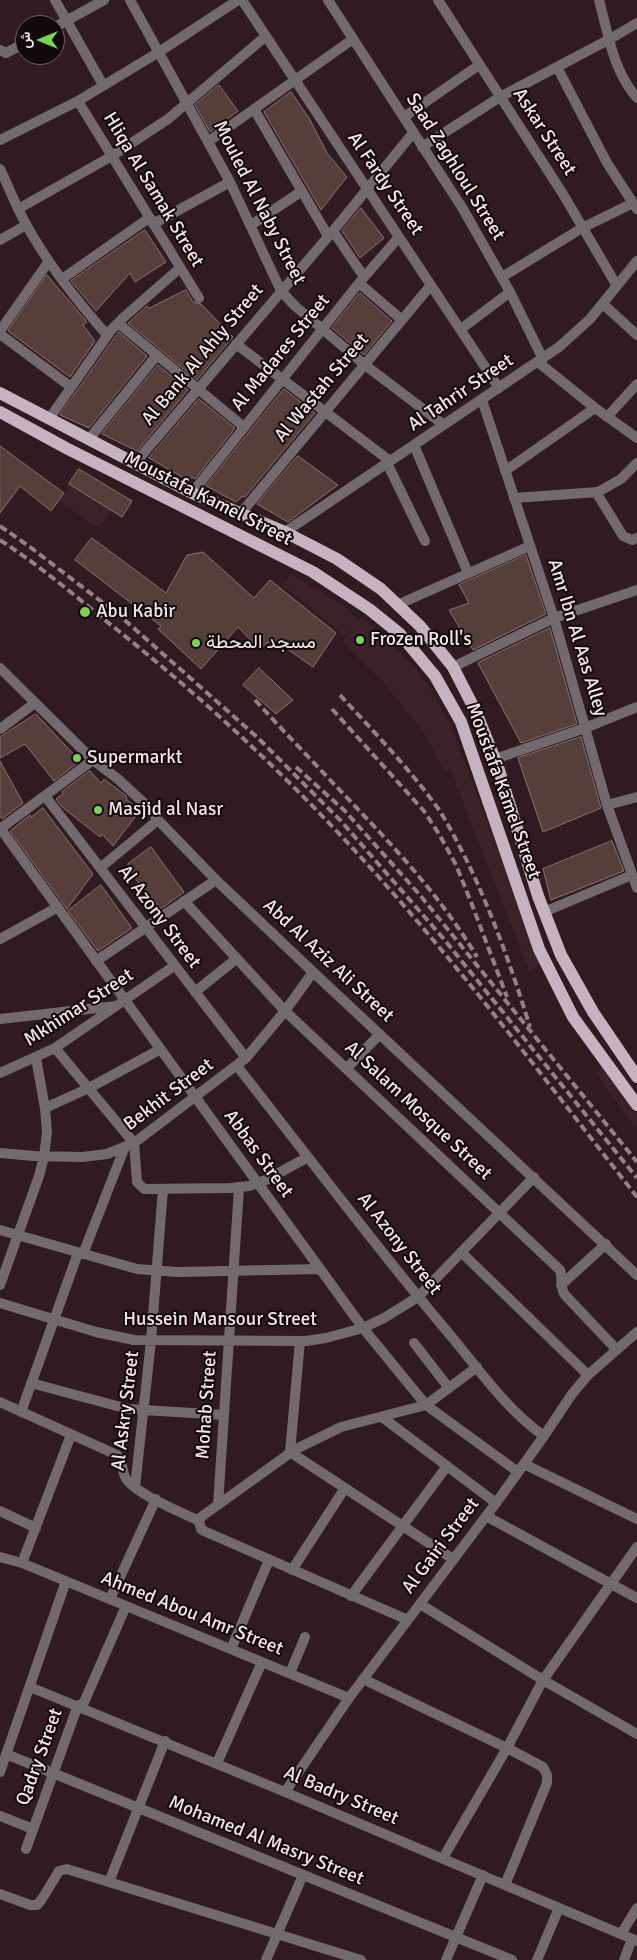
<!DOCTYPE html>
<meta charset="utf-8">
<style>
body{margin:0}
#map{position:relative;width:637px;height:1960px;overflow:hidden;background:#2f1b20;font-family:Signika,Vazirmatn,sans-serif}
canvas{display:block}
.north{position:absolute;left:15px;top:15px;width:50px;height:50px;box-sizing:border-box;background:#11080a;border:1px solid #6c6063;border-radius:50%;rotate:270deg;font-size:14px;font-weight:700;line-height:20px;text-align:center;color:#f4e5e8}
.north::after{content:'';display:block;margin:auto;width:18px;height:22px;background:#7bd156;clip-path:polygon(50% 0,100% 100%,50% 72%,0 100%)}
</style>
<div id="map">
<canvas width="637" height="1960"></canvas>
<div class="north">ش</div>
</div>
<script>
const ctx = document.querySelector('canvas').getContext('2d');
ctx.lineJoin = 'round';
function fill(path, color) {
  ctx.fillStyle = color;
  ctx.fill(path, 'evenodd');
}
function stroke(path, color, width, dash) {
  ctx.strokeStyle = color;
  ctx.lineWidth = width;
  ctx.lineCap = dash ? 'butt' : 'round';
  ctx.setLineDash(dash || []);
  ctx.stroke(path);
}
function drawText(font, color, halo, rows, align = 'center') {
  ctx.font = font + ' Signika,Vazirmatn,sans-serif';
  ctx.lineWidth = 4;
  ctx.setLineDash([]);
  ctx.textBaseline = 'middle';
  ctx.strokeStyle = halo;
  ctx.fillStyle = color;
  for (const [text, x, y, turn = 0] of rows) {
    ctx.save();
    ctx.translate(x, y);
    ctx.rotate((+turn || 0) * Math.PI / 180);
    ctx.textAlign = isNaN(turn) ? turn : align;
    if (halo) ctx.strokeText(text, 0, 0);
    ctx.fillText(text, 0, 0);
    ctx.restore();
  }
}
fill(new Path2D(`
 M69,484L111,510L99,528L59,501Z
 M291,574L338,602L359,620L361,618L407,658L429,686L451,726L541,965L529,971L450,769L444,771L425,734L383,682L342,642L355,625L344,636L303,601L283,586Z
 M604,1066L637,1112V1126L635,1128L596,1073Z`), '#3c2128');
const building = new Path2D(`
 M219,85L238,111L210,132L195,105Z
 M291,92L309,118L327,153L347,177L321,210L264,112Z
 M361,208L384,238L360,258L342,231Z
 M145,230L166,262L135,282L130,273L96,311L71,281Z
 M47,275L87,322L83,325L95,341L70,377L8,331Z
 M186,290L193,302L201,304L233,337L197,380L128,323L147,306L149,308Z
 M360,293L392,321L364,355L332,328Z
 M119,332L147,356L89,428L60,415Z
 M158,365L188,390L137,451L102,434Z
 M284,389L315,413L245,497L243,496L236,502L206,486Z
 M199,399L235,428L195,479L192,477L189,481L149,458Z
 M0,446L64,493L51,511L20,486L0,513Z
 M298,456L338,485L288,522L257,504Z
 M79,469L132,501L122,517L69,484Z
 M92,538L166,593L187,555L203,552L254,598L270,580L336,633L313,667L273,639L259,649L238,627L201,669L158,629L161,626L75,560Z
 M526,555L546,614L473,650L449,610L469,603L459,585Z
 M550,628L577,724L521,743L478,663Z
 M259,668L293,700L276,714L243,685Z
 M36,714L80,761L54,781L25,744L0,758V737Z
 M581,737L601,808L543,832L518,758Z
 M0,761L23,803L2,819L0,816Z
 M90,771L101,783L104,779L125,795L127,797L126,799L133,805L130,810L136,816L113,846L102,834L100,837L62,807L56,799L63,794L62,792Z
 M43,808L93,874L67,909L10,831L30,815L31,817Z
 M612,841L624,871L551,900L543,869Z
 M151,847L184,892L161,909L128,870V864Z
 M101,885L132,928L98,951L68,911Z`);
fill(building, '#563f3b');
stroke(building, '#8c726e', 1);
stroke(new Path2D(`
 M55,0L103,85
 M130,0L230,182L281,291L295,306L365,365L444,425
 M242,0L499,388
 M328,0L463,209L510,292L543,359
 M438,0L563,194L617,286
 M599,0C608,33 613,71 637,98
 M55,27L104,0
 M0,50L6,53L25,43
 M557,67L607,163L637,209
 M78,101L199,298
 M254,109L328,236
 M404,117L479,65
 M0,140L78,101L159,52L238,0
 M209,141L353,39
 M422,147L500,97L610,39L637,23
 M0,169C9,187 16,207 26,224C48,265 77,301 107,335
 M18,209L112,156L168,119L266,36
 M153,224L230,182
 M251,225L302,191
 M333,231L364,277
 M0,240L26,225
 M502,277L582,228L633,203
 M62,279L149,218
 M359,283L402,320
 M603,304L637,335
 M118,323L244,427
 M461,329L510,292
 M0,331L49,261
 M0,334L71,387
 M236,344L390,461
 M538,362L595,408L637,438
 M482,400L554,618L607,805L637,888
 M607,417L637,384
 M49,419L112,329L124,317L180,268
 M89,439L157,355
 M414,445L468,573
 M136,462L333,231L413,133
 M387,463L425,541
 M505,471L595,408
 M596,492L623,536L632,540L637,538
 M192,493L359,283L399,237
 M514,498L598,492L621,479L637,463
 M241,513L431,285
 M285,532L559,347L590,319L637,261
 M397,605L530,546
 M453,667L554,618L637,590
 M0,668L93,760L118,779L148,807L158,820L216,880L313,972L637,1275
 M0,729L35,703
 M495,759L585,728L637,707
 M45,796L246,1058
 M607,805L637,797
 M0,828L363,1328L426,1405L518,1472
 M0,829L93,760
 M100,868L158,820
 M184,901L285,1011L560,1270C563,1278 559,1287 565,1295L617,1350
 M544,912L632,875
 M0,939L58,907
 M96,961L216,880
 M195,992L236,959
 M0,1019L116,1006
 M55,1048L134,1143L137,1182L144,1189L231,1188L249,1186L266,1180L308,1157
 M237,1066C308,1156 377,1249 451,1336C480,1371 507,1410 544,1436
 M347,1068L380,1034
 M0,1073L55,1048L174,966
 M45,1108L89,1088L159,1050
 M0,1153L34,1156L82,1157L107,1154L134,1143L246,1058L285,1011L313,972
 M0,1230L137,1269L177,1272L320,1269
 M461,1252L588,1375
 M83,1254L124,1149
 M0,1285L39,1176L44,1157L47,1132L45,1108L36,1058
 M561,1285L606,1244
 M0,1303L96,1332L134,1340L306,1341L326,1338L363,1328L384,1318L418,1297L534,1177
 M414,1343L449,1388
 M31,1383L128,1409L224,1415
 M0,1402L117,1455C124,1462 121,1473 127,1480C140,1496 181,1512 199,1521
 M21,1412L78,1253
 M382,1417L496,1503
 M524,1464L637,1519
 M135,1487L151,1341L163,1189
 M218,1505L239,1188
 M0,1511L36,1528
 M486,1516L637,1598
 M199,1521L201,1529L204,1531L408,1620
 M199,1521L201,1517L286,1456L290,1452L300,1341
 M0,1557L22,1563L349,1698
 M453,1559L290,1452L341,1427L426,1405L477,1367
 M22,1563L71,1435
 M292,1570L345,1488
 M351,1596L447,1466
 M110,1599L156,1499
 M420,1604L543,1680L637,1734
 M231,1649L269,1560
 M290,1673L305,1637
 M363,1679L507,1748L543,1767L547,1775V1783L505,1885
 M30,1687L285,1792L637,1941
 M82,1707L126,1606
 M6,1754L512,1960
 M217,1763L262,1662
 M0,1772L66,1581
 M285,1792L349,1698L496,1503L544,1436L572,1394L588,1375L637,1332
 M0,1816L33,1829
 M26,1849L78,1705
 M443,1858L507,1748L543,1680L637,1547
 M109,1882L165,1741
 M0,1894L30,1905H37L42,1899L59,1871L67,1869L361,1960
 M621,1934L637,1908
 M266,1960L303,1875
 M446,1960L483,1875
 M537,1960L559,1908
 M624,1960L632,1939`), '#736a70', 10);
stroke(new Path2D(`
 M0,393L192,493L285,532L337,559L381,589L420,626L453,667L476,712L498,767L538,896L561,955L593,1012L637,1077
 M0,412L66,448L313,572L369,609L400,634L435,676L461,722L539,949L573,1017L637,1105`), '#c6b3c1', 12);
stroke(new Path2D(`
 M0,526L30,547L119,615L257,737L341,821L443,938L637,1178
 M0,540C37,564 72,593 106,621C196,692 280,769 357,853C457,962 546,1081 637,1197
 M340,695C373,731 408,767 437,807C448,823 456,840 465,857C492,912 512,969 530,1027
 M255,700C287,735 320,769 352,803C398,851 443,900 477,957
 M332,709L424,811L439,834L456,865L471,902L507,997
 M296,767L345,811L419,894L637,1162`), '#938185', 4, [8, 4]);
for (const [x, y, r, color] of [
 [85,612,6,"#7bd156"],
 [360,640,5,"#7bd156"],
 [196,643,5,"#7bd156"],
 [77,758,5,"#7bd156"],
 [98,810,5,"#7bd156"]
]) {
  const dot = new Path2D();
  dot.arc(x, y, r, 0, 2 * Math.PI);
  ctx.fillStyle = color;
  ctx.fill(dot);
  stroke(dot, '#11080a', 2);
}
drawText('19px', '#f4e5e8', '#11080a', [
 ["Askar Street",544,132,57],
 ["Saad Zaghloul Street",455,167,58],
 ["Al Fardy Street",385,184,56],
 ["Hliqa Al Samak Street",153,190,59],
 ["Mouled Al Naby Street",259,203,63],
 ["Al Madares Street",281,353,-51],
 ["Al Bank Al Ahly Street",203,355,-50],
 ["Al Wastah Street",322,388,-50],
 ["Al Tahrir Street",461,393,-34],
 ["Moustafa Kamel Street",208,499,27],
 ["Amr Ibn Al Aas Alley",577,638,73],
 ["Moustafa Kamel Street",503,791,70],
 ["Al Azony Street",159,917,53],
 ["Abd Al Aziz Ali Street",328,961,43],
 ["Mkhimar Street",79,1008,-33],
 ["Bekhit Street",169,1095,-37],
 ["Al Salam Mosque Street",418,1111,43],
 ["Abbas Street",258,1154,54],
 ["Al Azony Street",399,1244,52],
 ["Hussein Mansour Street",220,1320],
 ["Mohab Street",207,1405,-86],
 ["Al Askry Street",126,1411,-83],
 ["Al Gairi Street",441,1546,-53],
 ["Ahmed Abou Amr Street",192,1614,22],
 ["Qadry Street",40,1757,-70],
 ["Al Badry Street",341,1796,23],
 ["Mohamed Al Masry Street",266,1841,22]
]);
drawText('19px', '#f4e5e8', '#11080a', [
 ["Abu Kabir",96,612],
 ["Frozen Roll's",370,640],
 ["مسجد المحطة",206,643],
 ["Supermarkt",87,758],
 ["Masjid al Nasr",108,810]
], 'left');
</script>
